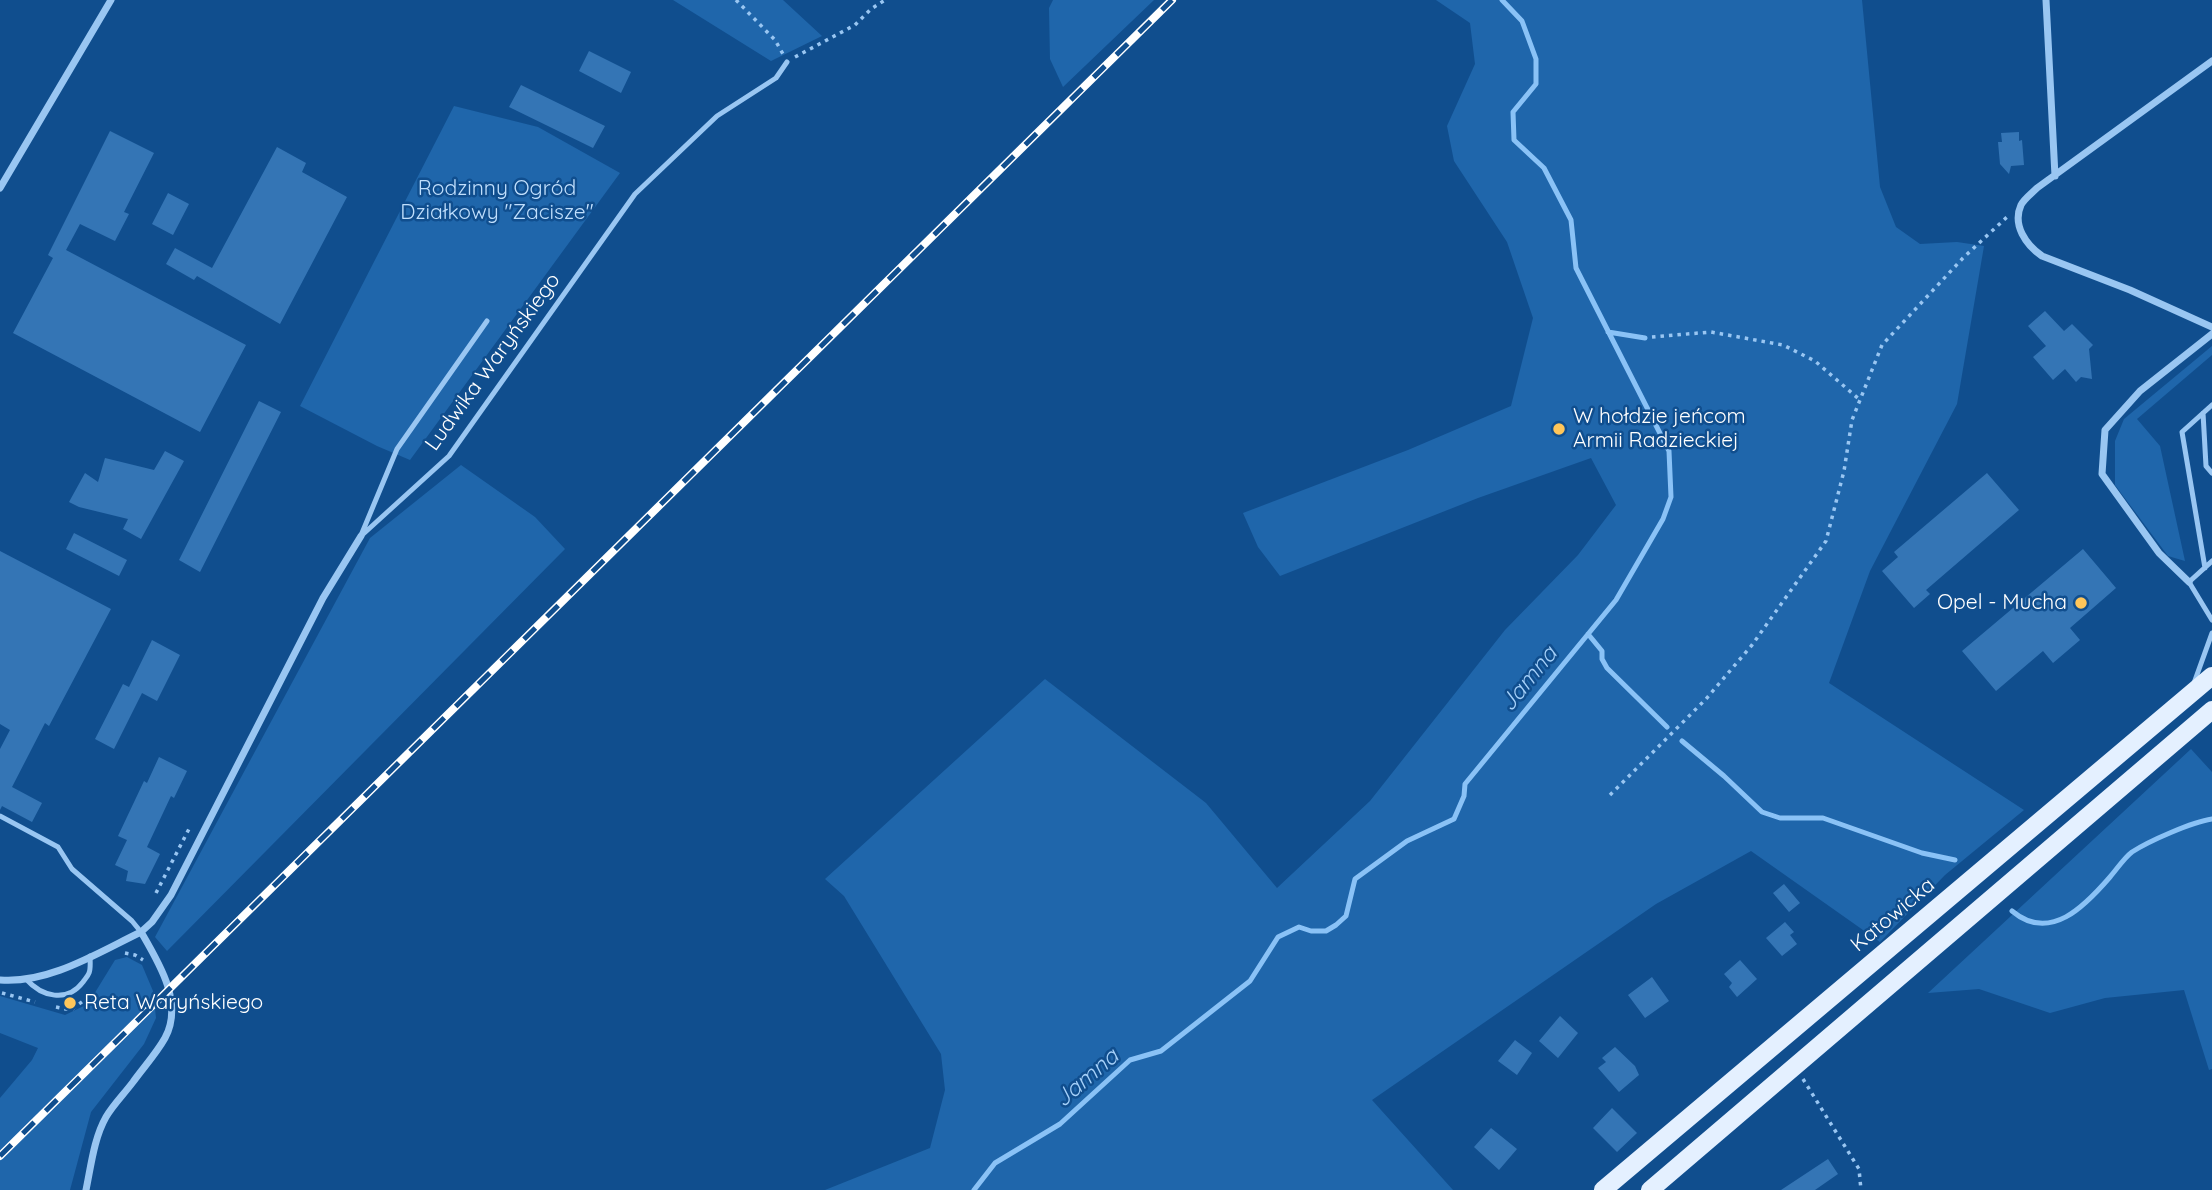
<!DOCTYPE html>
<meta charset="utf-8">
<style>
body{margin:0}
canvas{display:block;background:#104e8e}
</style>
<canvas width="2212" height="1190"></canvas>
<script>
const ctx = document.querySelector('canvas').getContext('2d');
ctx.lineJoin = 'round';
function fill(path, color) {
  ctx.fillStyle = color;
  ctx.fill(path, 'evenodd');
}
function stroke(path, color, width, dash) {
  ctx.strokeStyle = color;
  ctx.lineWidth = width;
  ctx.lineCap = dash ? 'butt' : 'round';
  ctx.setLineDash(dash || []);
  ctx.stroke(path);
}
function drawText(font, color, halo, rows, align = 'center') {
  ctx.font = font + ' Quicksand,sans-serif';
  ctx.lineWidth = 5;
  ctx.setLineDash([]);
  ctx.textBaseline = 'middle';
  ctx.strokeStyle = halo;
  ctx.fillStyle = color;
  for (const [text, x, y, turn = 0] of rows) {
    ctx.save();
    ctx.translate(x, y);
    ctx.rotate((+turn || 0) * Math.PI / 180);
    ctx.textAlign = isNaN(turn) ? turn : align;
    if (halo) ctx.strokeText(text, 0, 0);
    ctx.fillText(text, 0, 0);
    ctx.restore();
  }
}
fill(new Path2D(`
 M673,0H783L822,36L771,61Z
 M1053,0H1154L1063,87L1050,59L1049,8Z
 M1436,0H1862L1880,187L1896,227L1920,244L1957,242L1984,246L1957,404L1870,571L1829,683L2024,810L1945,875L1880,942L1751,851L1656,904L1372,1100L1453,1190H825L930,1148L945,1090L941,1054L844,896L825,879L1045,679L1206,803L1277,888L1370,801L1505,630L1578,555L1616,505L1591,458L1478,498L1280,576L1258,547L1243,513L1408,450L1511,406L1533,318L1507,242L1454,161L1447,126L1475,64L1470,23Z
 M454,106L538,127L620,173L410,460L377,446L300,406Z
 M2212,346V355L2137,419L2160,446L2185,561L2168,556L2115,485V441L2124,419Z
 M461,465L535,517L565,549L167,951L155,937L370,538Z
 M2191,749L2212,772V1069L2209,1070L2184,990L2105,998L2050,1013L1979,989L1928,993Z
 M127,957L142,965L153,991L156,1018L144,1044L91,1112L70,1190H0V1098L32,1060L38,1048L0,1033V996L65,1015L88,1004L115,960Z`), '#1f66ab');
stroke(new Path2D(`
 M1608,332L1645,338
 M1588,634L1602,651V659L1607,668L1667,727
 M1682,741L1724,776L1762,812L1780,818H1823L1922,853L1955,860
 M2012,911C2050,943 2085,906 2110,877C2117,869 2124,858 2132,852C2149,841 2192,822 2212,819
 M974,1190L995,1163L1060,1124L1130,1060L1161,1051L1250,981L1278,937L1299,927L1311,931H1326L1336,925L1346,916L1355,879L1407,841L1454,819L1464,796L1465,784L1616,600L1663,519L1671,497L1669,451L1576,268L1571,220L1544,168L1514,140L1513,112L1536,84V59L1522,21L1502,0`), '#8ac2f6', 5);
fill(new Path2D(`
 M589,51L631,72L621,93L579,71Z
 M521,85L605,126L593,148L509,107Z
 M110,131L154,153L124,212L129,214L115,241L80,224L66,250L246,345L200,432L13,333L53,258L48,255Z
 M2019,132V141L2022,140L2024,165L2011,166L2009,174L2000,164L1998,142H2002L2001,133Z
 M277,147L306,163L302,172L347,197L280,324L197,276L194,280L166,264L175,248L212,268Z
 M168,193L189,204L173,235L152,224Z
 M2045,311L2064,331L2072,324L2093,345L2089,349L2092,379L2081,377L2076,382L2065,369L2053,380L2033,357L2046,346L2028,326Z
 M259,401L281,412L200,572L179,560Z
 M165,451L184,461L141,539L123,529L128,519L79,507L69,502L85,473L98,482L105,458L154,470Z
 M1987,473L2019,510L1926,590L1930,594L1914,608L1882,571L1898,557L1894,552Z
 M74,533L127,560L119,576L66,549Z
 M2083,549L2116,588L2070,628L2080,640L2053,663L2043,651L1996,691L1962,651Z
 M0,551L111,609L49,726L45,723L12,787L42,803L32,822L2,806L0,810V749L10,730L0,724Z
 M152,640L180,655L157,701L142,693L114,749L95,739L123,684L129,687Z
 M159,757L187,771L174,798L171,796L147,847L160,854L145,884L126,881L128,871L115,865L127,840L118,836L144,781L147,783Z
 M1784,884L1800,903L1789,912L1773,893Z
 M1785,922L1794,932L1790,935L1797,944L1782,956L1766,938Z
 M1740,960L1757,979L1737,997L1729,987L1732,983L1724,974Z
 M1652,977L1669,1001L1645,1018L1628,995Z
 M1560,1016L1578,1033L1558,1058L1539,1041Z
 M1515,1040L1532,1053L1517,1075L1498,1061Z
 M1615,1047L1635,1066L1639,1075L1619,1092L1598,1068L1606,1062L1602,1058Z
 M1612,1108L1637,1133L1617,1152L1593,1128Z
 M1491,1128L1517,1149L1499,1170L1474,1147Z
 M1828,1159L1838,1174L1815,1190H1781Z`), '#3475b5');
stroke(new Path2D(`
 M736,0L775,40L783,54
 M795,57L855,25L871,9L885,0
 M1652,337L1711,332L1783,345L1815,361L1860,400
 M1610,795L1706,699L1752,645L1826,541L1844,471L1852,420L1882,345L1963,258L2007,217
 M156,893L191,825
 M125,953L135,955L143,960
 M2,993L35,1002
 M56,1007L71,1010L87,998L90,993
 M1803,1079L1859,1169L1861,1190`), '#99c6f2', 3.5, [3.5, 5]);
stroke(new Path2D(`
 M2203,413L2206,466L2212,473
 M362,533L397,449L487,321
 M361,536L449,456L635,194L717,116L776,78L787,62
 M2212,561L2189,582L2212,620
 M2205,568L2182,432L2212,405
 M2194,683L2212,633
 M0,816L58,847L72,869L132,921L141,932
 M26,979C42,997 67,1003 83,982C85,979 88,976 89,973C91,968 90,961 90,956`), '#99c6f2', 5);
stroke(new Path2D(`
 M2046,0L2055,176
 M2212,61L2037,188C2032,193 2024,199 2021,205C2012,225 2026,245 2042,256L2130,290L2212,327
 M0,188L111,0
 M2189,582L2159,553L2102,474L2105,430L2140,391L2212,334
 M141,932L152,922L171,895L323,598L361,536
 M0,980C49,984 99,952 141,932C159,963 184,1003 165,1038C156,1054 143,1068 133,1082C124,1094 113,1105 106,1117C94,1138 91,1166 86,1190`), '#99c6f2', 7);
stroke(new Path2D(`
 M1603,1190L2212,676
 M1650,1190L2212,710`), '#e4f0ff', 18);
const rail = new Path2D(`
 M0,1156L1172,0`);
stroke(rail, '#fff', 8);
stroke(rail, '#104e8e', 5, [16]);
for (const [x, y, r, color] of [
 [1559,429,7,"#ffc65a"],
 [2081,603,7,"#ffc65a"],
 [70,1003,7,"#ffc65a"]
]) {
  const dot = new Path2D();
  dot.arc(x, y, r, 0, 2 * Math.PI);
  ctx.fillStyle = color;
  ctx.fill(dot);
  stroke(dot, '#104e8e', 2.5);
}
drawText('21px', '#c0dffd', '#104e8e', [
 ["Rodzinny Ogród",497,189],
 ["Działkowy \"Zacisze\"",497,213]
]);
drawText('21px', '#fff', '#104e8e', [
 ["Ludwika Waryńskiego",493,362,-54],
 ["Katowicka",1893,915,-40]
]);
drawText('21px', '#fff', '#104e8e', [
 ["W hołdzie jeńcom",1573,417],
 ["Armii Radzieckiej",1573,441],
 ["Opel - Mucha",2067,603,"right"],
 ["Reta Waryńskiego",84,1003]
], 'left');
drawText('italic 23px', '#a5d0f9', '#104e8e', [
 ["Jamna",1529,679,-51],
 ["Jamna",1087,1078,-41]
]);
</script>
